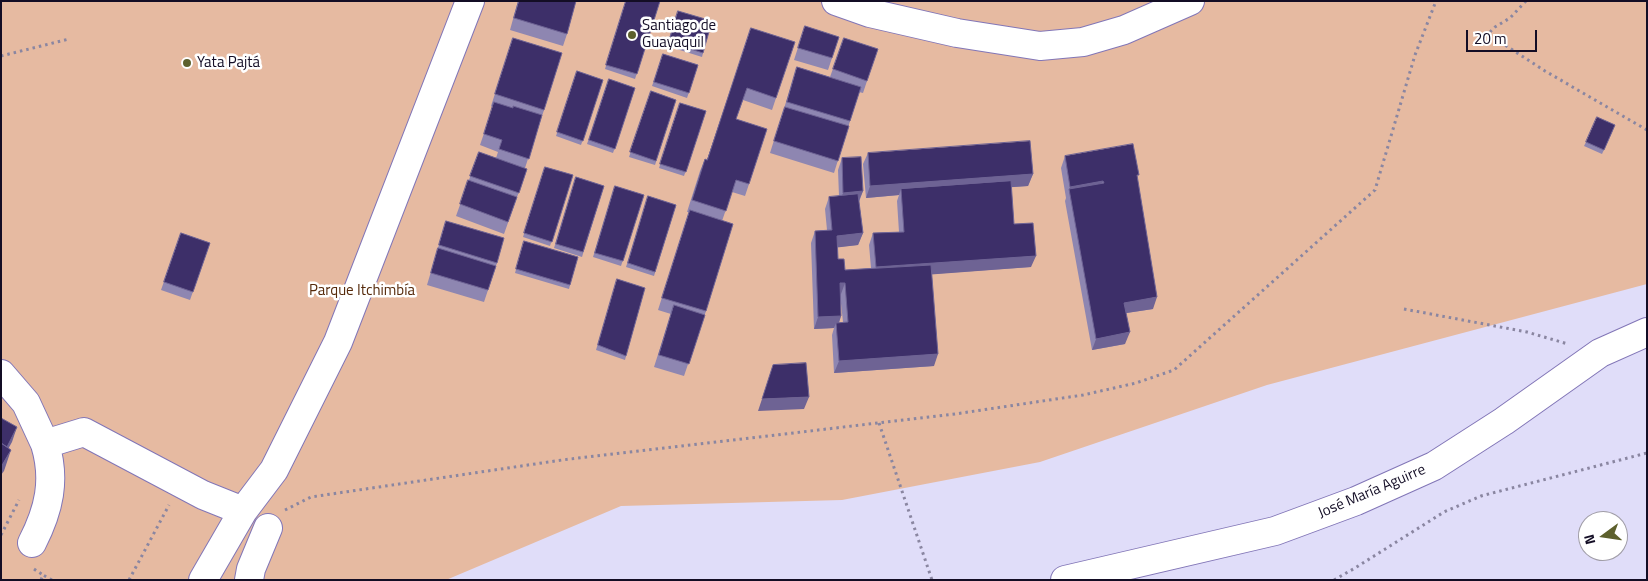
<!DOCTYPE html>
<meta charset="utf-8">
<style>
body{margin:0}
#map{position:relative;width:1648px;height:581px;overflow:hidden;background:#e0ddf9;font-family:"Titillium Web",sans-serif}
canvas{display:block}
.frame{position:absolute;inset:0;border:2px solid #130d25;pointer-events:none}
.north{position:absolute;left:1578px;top:511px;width:50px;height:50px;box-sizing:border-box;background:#fff;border:1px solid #a19ea8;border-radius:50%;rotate:256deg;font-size:14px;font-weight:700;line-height:20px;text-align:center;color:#130d25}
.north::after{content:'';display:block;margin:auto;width:18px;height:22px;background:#5d602d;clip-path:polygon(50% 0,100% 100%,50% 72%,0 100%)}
.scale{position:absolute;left:1466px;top:30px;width:71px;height:22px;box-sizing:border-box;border:2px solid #130d25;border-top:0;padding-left:6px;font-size:15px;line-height:18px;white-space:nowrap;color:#130d25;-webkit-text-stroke:4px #fff;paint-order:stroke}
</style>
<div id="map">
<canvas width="1648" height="581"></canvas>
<div class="frame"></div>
<div class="north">N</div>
<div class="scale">20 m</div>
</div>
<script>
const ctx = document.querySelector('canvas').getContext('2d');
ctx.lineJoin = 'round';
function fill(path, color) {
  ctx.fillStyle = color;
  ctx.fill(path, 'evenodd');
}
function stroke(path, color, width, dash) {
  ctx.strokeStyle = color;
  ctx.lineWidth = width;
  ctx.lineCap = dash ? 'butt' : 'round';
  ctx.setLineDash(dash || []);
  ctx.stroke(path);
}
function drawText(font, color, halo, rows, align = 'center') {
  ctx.font = font + ' "Titillium Web",sans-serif';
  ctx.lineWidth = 5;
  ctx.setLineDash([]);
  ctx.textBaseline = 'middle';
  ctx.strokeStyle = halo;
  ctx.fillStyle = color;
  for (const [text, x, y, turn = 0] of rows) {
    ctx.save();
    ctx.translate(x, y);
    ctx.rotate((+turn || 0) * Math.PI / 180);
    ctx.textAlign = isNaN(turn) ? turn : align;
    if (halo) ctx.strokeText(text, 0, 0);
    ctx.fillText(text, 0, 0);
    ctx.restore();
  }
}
fill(new Path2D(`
 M1,1H1647V284L1267,385L1040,462L842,500L621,506L446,580H1Z`), '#e6baa1');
const minor = new Path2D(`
 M836,1L870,13L957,33L1040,46L1083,42L1124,30L1190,1
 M1,374L26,403L45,444L84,432L203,495L243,511
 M32,543C49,510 56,480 45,444
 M203,580L243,511L274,470L338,342L470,1
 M249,580L251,569L268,528
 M1065,580L1275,531L1356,501L1434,466L1504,421L1600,353L1647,332`);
stroke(minor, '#8276b7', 30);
stroke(new Path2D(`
 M1526,1L1510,18L1495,27L1488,34L1545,71L1647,130
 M1,56L69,39
 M1404,309L1527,332L1568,344
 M879,423L932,580
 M285,510L311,497L562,460L955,414L1083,395L1136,383L1174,370L1375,190L1415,55L1436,1
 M1,535L19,500
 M34,569L43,575
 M41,580L43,575L52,580
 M129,580L169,505
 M1334,580L1355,568L1444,512L1481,496L1647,453`), '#8a86a1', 3, [2.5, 4]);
stroke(minor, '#fff', 28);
fill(new Path2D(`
 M518,1H576L567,34L563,46L510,30Z
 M626,1H660L635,79L605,69Z
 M676,15L703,53L702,57L667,46Z
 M805,26L832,58L828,70L794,60Z
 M751,28L776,98L772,110L743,100L736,119L749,184L745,196L732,192L722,221L706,311L684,376L654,367L671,314L658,310L689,212H687L700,171L705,159L707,160Z
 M513,38L544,110L525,168L527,169L504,234L456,216L479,152L496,158L498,152L480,145L493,107L491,106Z
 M844,38L867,81L863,93L859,92L834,173L770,153L797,67L830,77Z
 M663,54L698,65L687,98L652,86Z
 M577,71L603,80L581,145L556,136Z
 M609,79L635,88L613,153L587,144Z
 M651,91L676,100L655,165L629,157Z
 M680,103L706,111L684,176L659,168Z
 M1613,130L1602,154L1584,146L1586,142Z
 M868,153L1033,174L1028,186L1011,187L1014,224L1031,267L932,274L934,366L834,373L832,335L834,328L814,329L811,243L815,231L827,230L825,209L829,197L839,196L838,170L842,158L863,191L859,202L863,233L858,245L838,247V259L845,270L871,268L869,245L873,233L899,232L897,201L899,195L866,198L863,164ZM840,294L843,322L839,323L841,316Z
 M1065,156L1137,179L1153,309L1126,313L1125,344L1092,350L1065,201L1066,198L1061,168Z
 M545,167L573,175L550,246L523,237Z
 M576,177L604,186L582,257L554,248Z
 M615,186L644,195L621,266L593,257Z
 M648,196L676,205L654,276L626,267Z
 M446,221L497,263L484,302L427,285Z
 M181,233L210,243L190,300L161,290Z
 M523,245L570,285L569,289L515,273Z
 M616,283L626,356L625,360L596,350Z`), '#8e86b1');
fill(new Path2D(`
 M1033,174L1028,186L901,195V189L899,195L866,198L870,186Z
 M1103,181L1099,193L1069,190L1070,187Z
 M863,191L858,203L839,204L843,193Z
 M863,233L858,245L833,248L837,236Z
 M1036,256L1031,267L871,279L876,267Z
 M840,283H845L841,294H836Z
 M1157,297L1153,309L1120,314L1124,303Z
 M841,316L837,328L836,323L834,328L814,329L818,317Z
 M1130,332L1125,344L1092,350L1096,339Z
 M938,354L934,366L834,373L839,361Z
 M809,397L804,409L758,411L762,399Z
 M17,427L12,442L1,462L3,453Z
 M11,450L4,471L1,475V467Z`), '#6e6394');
const building = new Path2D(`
 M519,1H576L567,34L514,18Z
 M626,1H660L637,74L606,65Z
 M678,11L712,21L703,53L669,42Z
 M805,26L839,37L832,58L798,48Z
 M751,28L795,42L776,98L747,88L736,119L767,129L749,184L736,180L726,211L692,200L705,159L707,160Z
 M513,38L562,53L544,110L495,94Z
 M844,38L878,49L867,81L833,69Z
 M663,54L698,65L689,93L654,82Z
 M797,67L861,87L850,121L787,102Z
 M577,71L603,80L583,141L557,132Z
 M609,79L635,88L615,149L589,140Z
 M651,91L676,100L656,161L630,152Z
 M494,102L513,108V106L542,115L529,159L499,149L502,140L484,134Z
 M680,103L706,111L686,172L660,164Z
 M785,107L849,126L838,161L774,141Z
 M1597,117L1615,125L1604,150L1586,142Z
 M1030,141L1033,174L870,186L868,153Z
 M1133,144L1139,175H1137L1157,297L1124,303L1130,332L1096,339L1069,189L1104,183L1103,181L1070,187L1065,156Z
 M479,152L527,169L519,193L470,176Z
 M861,157L863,191L843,193L842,158Z
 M545,167L573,175L552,242L524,233Z
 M576,177L604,186L583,252L556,244Z
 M468,180L517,197L508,222L460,204Z
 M1011,181L1014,224L1033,223L1036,256L876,267L873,233L904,232L901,189Z
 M615,186L644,195L623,261L595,253Z
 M858,194L863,233L837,236L838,259H844L845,270L931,265L938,354L839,361L836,323L848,322L845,283H840L841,316L818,317L815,231L832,230L829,197Z
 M648,196L676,205L655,272L628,263Z
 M690,210L733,224L706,311L662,298Z
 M446,221L504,238L497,263L439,245Z
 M181,233L210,243L193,292L164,282Z
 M524,241L578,257L570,285L516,269Z
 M438,248L496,266L488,290L431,273Z
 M617,279L645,288L626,356L598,345Z
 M674,305L705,315L689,364L659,355Z
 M806,363L809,397L762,399L773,365Z
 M1,418L17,427L7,447L1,443Z
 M1,443L11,450L1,467Z`);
fill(building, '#3d2f69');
stroke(building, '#6e6394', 1);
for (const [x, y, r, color] of [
 [632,35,5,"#5d602d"],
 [187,63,5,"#5d602d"]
]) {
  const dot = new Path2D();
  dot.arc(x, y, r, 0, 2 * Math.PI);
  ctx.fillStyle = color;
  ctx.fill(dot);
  stroke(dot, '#fff', 2);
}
drawText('15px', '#130d25', '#fff', [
 ["Santiago de",642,26],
 ["Guayaquil",642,43],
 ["Yata Pajtá",197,63]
], 'left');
drawText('15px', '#55290a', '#fff', [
 ["Parque Itchimbía",362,291]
]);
drawText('15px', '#130d25', '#fff', [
 ["José María Aguirre",1372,492,-23]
]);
</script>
